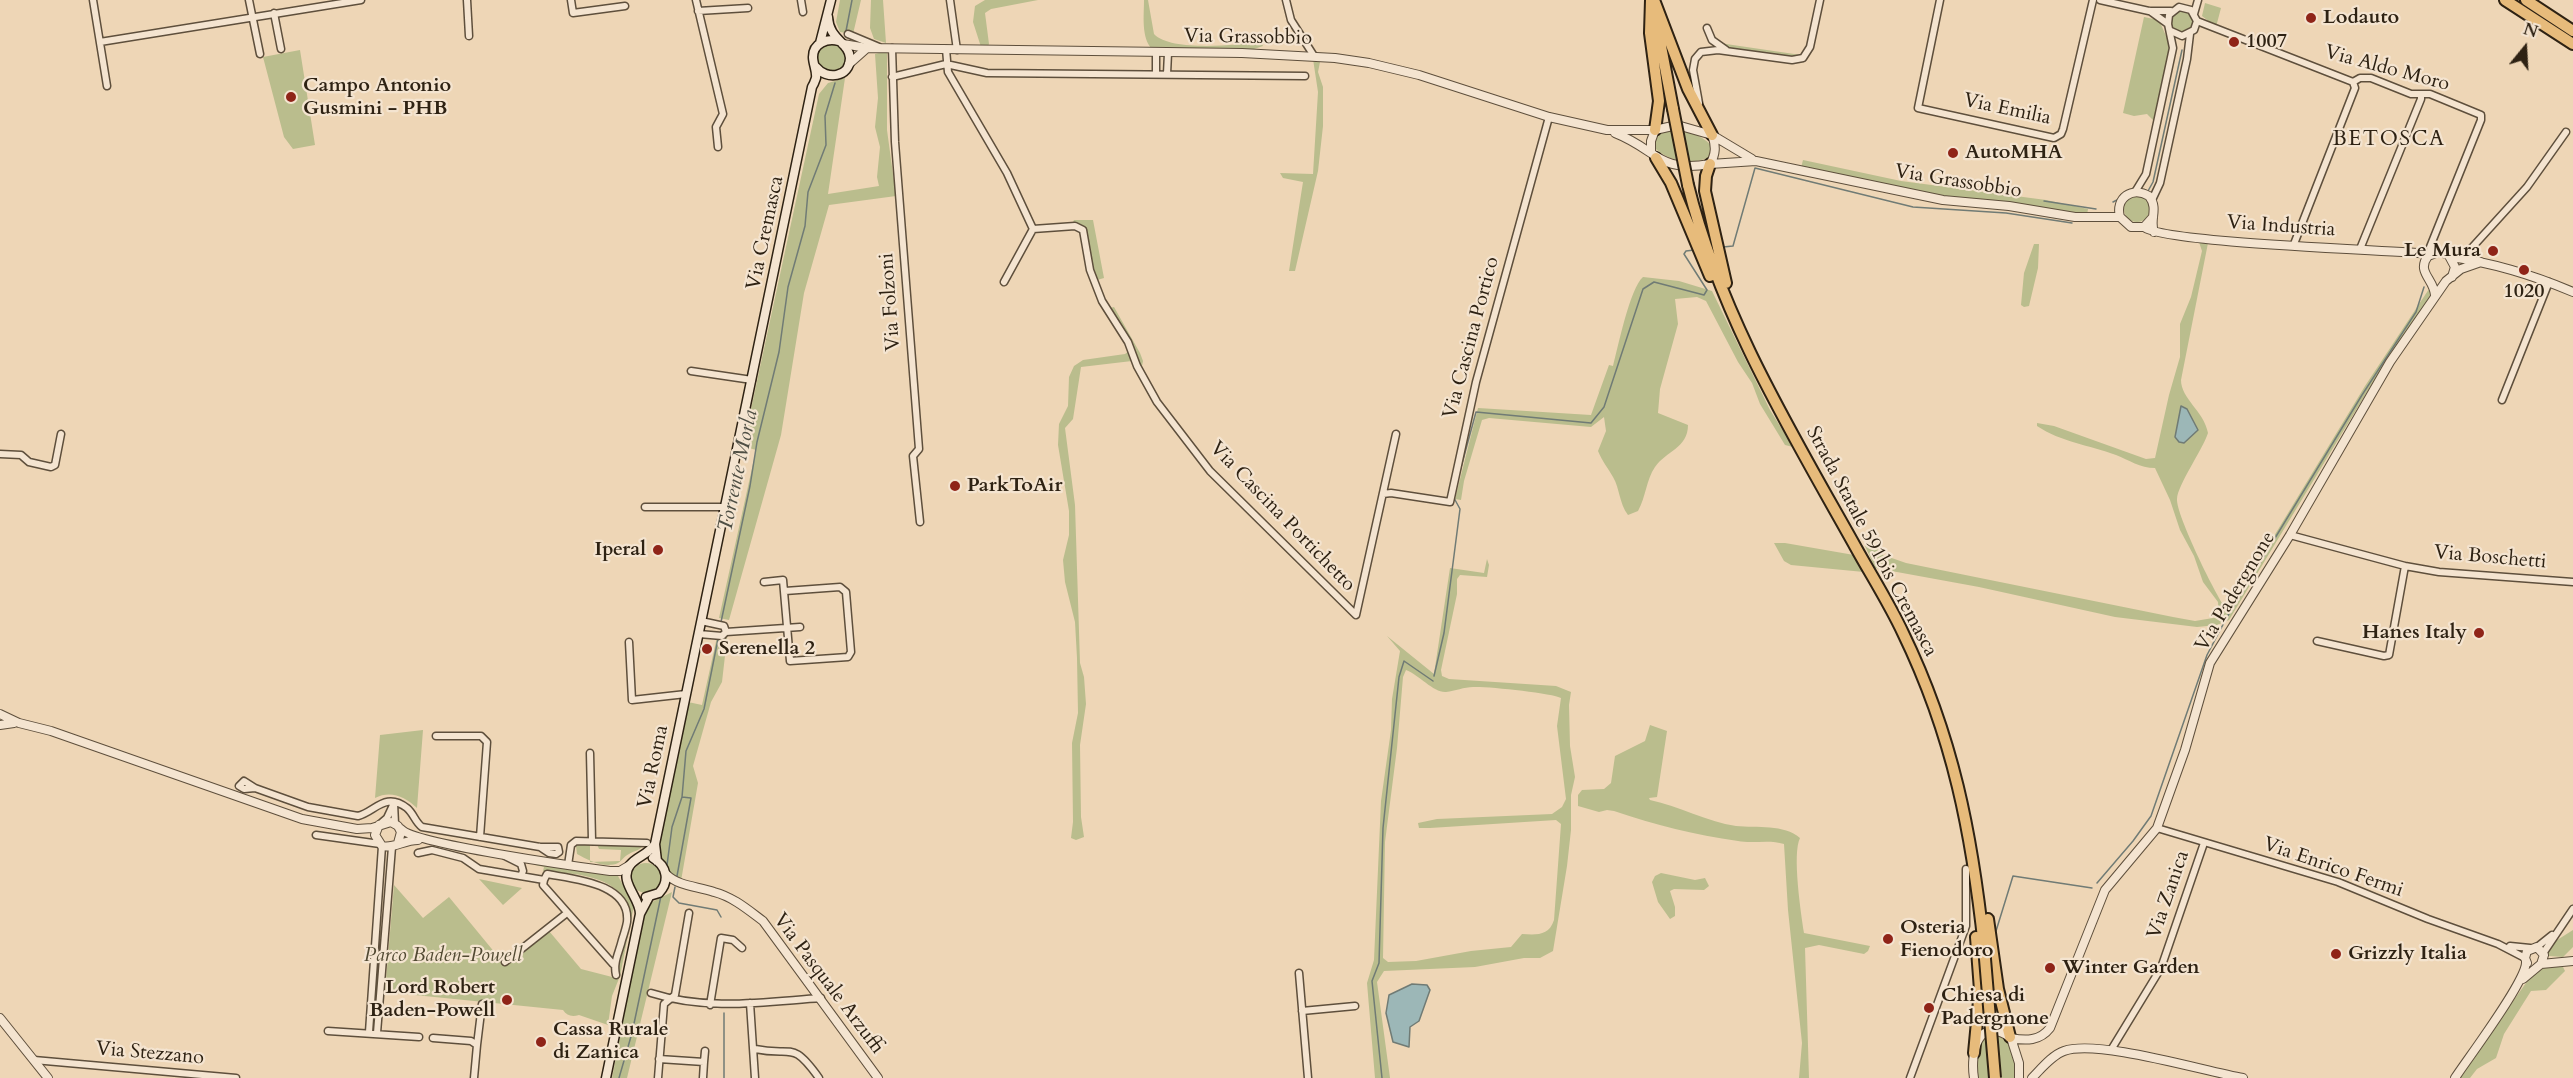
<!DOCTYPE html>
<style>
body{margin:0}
#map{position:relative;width:2573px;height:1078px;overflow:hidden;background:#eed6b6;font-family:Cardo,serif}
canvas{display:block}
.north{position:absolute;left:2495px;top:18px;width:60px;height:60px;-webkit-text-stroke:4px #f4e4d0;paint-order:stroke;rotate:18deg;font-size:16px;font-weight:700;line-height:24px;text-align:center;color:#2e2213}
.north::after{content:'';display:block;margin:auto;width:21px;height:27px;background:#2e2213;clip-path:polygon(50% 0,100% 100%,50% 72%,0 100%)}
</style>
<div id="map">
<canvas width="2573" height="1078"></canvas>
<div class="north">N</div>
</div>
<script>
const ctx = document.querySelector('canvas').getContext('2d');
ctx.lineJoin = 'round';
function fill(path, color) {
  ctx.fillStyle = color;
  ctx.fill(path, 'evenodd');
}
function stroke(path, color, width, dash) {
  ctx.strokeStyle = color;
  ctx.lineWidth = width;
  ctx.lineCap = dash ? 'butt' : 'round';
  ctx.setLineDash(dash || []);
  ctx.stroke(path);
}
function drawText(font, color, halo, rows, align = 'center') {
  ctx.font = font + ' Cardo,serif';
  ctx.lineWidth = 4.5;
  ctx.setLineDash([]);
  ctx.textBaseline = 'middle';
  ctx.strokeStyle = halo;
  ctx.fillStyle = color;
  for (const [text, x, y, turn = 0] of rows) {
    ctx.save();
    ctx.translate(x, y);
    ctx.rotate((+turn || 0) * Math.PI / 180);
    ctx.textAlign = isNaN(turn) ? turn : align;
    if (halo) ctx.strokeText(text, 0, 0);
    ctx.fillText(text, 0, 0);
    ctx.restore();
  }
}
fill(new Path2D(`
 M840,0H861L853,34L840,32L836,22Z
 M871,0H883L886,43L874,39L870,28Z
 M985,0H1038L991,9L985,13L989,44L988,47H981L973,22L975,6Z
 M1144,0H1148L1154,34C1171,52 1236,45 1261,42L1263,46L1251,50L1152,49C1141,38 1144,15 1144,0Z
 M2205,3L2221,8L2216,27L2202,16Z
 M2170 21a12 12 0 1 1 24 0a12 12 0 1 1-24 0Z
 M2144,17L2159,20L2170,45L2154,121L2147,114L2134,116L2123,113Z
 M1718,41L1726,44L1801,55L1792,57L1729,48Z
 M817 58a14 14 0 1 1 28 0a14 14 0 1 1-28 0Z
 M300,50L315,145L293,149L284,137L263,57Z
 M887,51V130L896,196L829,205L804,293L781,435L729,620L719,618L756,450L743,446L819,94L828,83L845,78L828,194L879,186L877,177L880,147L875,127L878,98L875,54Z
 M1313,59L1320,62L1318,72L1323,87V126L1318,171L1295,271H1289L1303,182L1283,178L1280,173L1313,174L1318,92Z
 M1667,129C1686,130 1699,133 1712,146L1711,156C1693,167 1666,161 1653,146L1657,134Z
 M1803,160L1901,181L2046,200L2088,209L2087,215L1945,199L1801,168Z
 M2124 209a13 13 0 1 1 26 0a13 13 0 1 1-26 0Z
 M1074,220H1093L1104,278L1097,280C1089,262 1092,244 1083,227L1072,224Z
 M2199,242L2208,243L2181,380C2181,399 2204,411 2208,433C2202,451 2178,484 2177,499C2176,515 2217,598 2228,612L2365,386L2429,289L2434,288V290L2370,387L2229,620L2217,625L2197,627L2115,617L1979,587L1875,568L1865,546V543L1870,540L1883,555L1906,563L2173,617L2195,621L2219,617L2218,602L2203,582L2194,556L2180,530L2170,500L2155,468C2140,468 2129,460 2116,455C2089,445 2061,442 2037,426V423L2054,426L2146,459L2155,458L2169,395L2180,357V324L2191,297L2202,251Z
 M2034,244H2039L2038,268L2029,306L2024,307L2021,305L2024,273Z
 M1643,277L1679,281L1712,291L1770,410L1793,447L1785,445L1760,404L1752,383L1738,362L1706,301L1697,297L1675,299L1678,324L1660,389L1658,413L1688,425C1688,448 1666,451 1655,467C1646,480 1646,497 1638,511L1628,515C1619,503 1620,489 1613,477C1608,468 1602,461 1598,451L1606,431L1604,417L1591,427L1489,418L1482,420L1464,481L1461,500L1455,499L1478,408L1591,415L1609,365L1613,366C1618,347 1630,288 1643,277Z
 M1114,307L1140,353L1143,361L1142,366L1132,361L1081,367L1073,419L1065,428L1075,505L1080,663L1084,677L1086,704L1080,745L1081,817L1084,837L1076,840L1071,838L1073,822L1072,743L1078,713L1077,658L1075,622L1065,582L1063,560L1069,535V511L1058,445L1059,424L1068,406L1069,377L1074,366L1083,360L1125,354L1133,348L1110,308Z
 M1774,543H1785L1854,555L1864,572L1791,565L1784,561Z
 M1487,559L1489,565L1487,577L1460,575L1457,579V594L1441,670L1442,676L1449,679L1556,686L1571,692L1569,705L1570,746L1575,777L1571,795V830L1567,866L1553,951L1540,958H1524L1475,967L1384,971L1377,982L1390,1078H1375L1367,983L1374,960L1381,801L1391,730L1392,699L1400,651L1387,636L1434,674L1450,568L1484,573ZM1406,670C1419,675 1434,693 1446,692C1455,691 1464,687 1473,687C1485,686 1553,693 1561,698L1557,726L1566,799L1562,807L1552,814L1437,819L1418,823L1419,828H1430L1556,820L1561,824L1554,920C1549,936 1536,935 1522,934L1511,947L1471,951L1416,961L1388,962L1383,958L1385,842L1397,748L1403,677Z
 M717,637L727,638L722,682L711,702L693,766L698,783L681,881L672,879L662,863L658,851L688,702L702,705Z
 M1650,725L1667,731L1657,797L1649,798L1650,800C1679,806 1707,822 1736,826C1757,828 1784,824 1800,838C1792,854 1801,913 1804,933L1870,946L1868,951L1864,954L1819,945L1805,948L1809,1078H1799L1802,1043L1788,910L1784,844C1769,839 1753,844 1738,841C1695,835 1655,825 1614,811L1607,810L1599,812L1578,806V795L1582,790L1604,789L1611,783L1615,756L1645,741Z
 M423,730L417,808C405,797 391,790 375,798L380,735Z
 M581,843L590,844V862L620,861L621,850L599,849L597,844H644C640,851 635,850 629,854C624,856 622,861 618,863C605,869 588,860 577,854L576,846Z
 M631 878a15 15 0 1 1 30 0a15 15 0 1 1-30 0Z
 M538,864L609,873L618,876L634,905L620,976L612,996L608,1025L579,1015C572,1017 567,1016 563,1010L385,992L394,885L423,918L449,897L505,965L549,931L581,969L616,978C621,959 631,924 626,904C623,893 609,883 599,880C581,873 561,873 543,871L544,867L535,865Z
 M1661,873L1695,880L1705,878L1709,886L1704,890L1674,889L1670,891L1675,907V916L1670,919L1658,902L1652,882L1655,876Z
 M479,879L522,888L503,905Z
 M672,892L627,1078H612L644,913L650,903Z
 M2573,930V947L2563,957L2549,956L2548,953L2554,942Z
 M2544,967H2563L2565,971L2546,990L2531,991L2504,1034L2496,1058L2477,1069L2470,1078H2458L2531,976Z
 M1991,1032L2008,1039L2014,1056L2017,1078H1978C1978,1059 1975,1044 1991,1032Z`), '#babd8d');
const water = new Path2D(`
 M2181,406L2187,409L2198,430L2184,443L2179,442L2175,437Z
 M1412,984L1427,985L1430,990L1419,1021L1410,1027L1409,1047L1393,1042L1386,1013L1389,995Z`);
fill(water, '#9cb7b7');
stroke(water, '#707b75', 1.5);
stroke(new Path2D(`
 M846,31L852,0
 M2148,191L2153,182L2182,50
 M2044,201L2096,209
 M2113,202L2117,200
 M1723,247L1733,246L1755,168L1913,207L2006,213L2072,223
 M1460,471L1476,412L1591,423L1604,407L1643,289L1654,282L1704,295L1707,290L1684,254L1686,251L1694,250
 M721,622L750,486L757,442L779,352L788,287L805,226L808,192L826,145L825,116L835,83
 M1434,676L1444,633L1460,509L1454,498
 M667,865L672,827L682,797L686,751L704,709L718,639
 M677,876L691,798L682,797
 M2097,883L2133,841L2151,816L2207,655L2227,617L2362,395L2416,312L2424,287
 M675,887L673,897L679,903L717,910L721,917
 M1994,931H1996L2013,876L2092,888
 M619,1078L632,1033L661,896
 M724,1078V1013
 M1382,1078L1372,981L1379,963L1383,828L1399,677L1404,661L1433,681`), '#707b75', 1.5);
const minor = new Path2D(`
 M93,0L107,86
 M249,0L260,54
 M467,0L469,36
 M571,0L573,13L625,6
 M696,0L723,114L716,127L718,147
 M801,0L803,12
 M950,0L957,50
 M1286,0L1291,20L1314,56
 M1940,0L1918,108L2054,138L2061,134L2063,129L2093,0
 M2100,0L2149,11H2171
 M698,11L748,8
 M2150,11L2168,24
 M274,13L281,49
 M2194,14L2198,0
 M2197,21L2353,82L2360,78H2371L2411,94H2430L2481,115V120L2430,247L2431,254
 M1707,28L1712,40L1726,50
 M848,34L879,47
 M100,42L361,0
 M892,48L895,142L919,449L913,456L920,522
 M946,49L948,72L1007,173L1033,229L1075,226L1083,230L1090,270L1102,301L1128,342L1137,366L1157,402L1210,471L1356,615L1396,434
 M1156,53V74
 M1167,74L1168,53
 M892,77L946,64L987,73L1305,76
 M1699,103L1693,70L1695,59L1701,52L1718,50L1792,60L1803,58L1810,47L1820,0
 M2135,192L2146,174L2173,48L2168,24L2169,15L2179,7L2191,10L2197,21L2194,30L2182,36L2171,31
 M2152,200L2160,183L2187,59L2190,34
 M2294,244L2355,88L2353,82
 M2360,249L2421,99V94
 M2459,258L2468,252L2527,187L2566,132
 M1004,282L1033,229
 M691,371L752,380
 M2502,400L2549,282
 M0,454L21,455L29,462L51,467L55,465L61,434
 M1383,494L1391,493L1450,502L1476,382L1549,117
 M645,507H726
 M2290,535L2405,566L2439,572L2573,582
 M764,582L783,580L790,661L848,657L851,652L846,592L840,587L785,591
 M726,632L800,627
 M699,634L722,636L726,632L724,626L701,621
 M2317,641L2384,656L2389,655L2405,566
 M629,642L632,700L686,694
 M436,736H481L487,742L480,837
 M590,753L592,840
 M255,788L244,789L239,786L244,781L255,788L308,807L358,816C375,812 385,791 407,808C414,814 415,822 422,827L540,847H558L559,852L556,854L549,853L540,847
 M394,803L395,824
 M380,824L387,818L394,803
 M2157,828L2338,882L2428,919L2498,944L2525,958
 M316,835L380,844
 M418,853L432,850L463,858L479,869L544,880
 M505,856L521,864L523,871L521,876
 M568,865L571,845L576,841L647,843
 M544,880L547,874C573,879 631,883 627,922C626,928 624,934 622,940C619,953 613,962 616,975
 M544,880L543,885L613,964
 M2510,946L2530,948
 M2537,947L2552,935
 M2544,952L2573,909
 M505,962L567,913
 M1299,973L1308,1078
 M651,993C707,1011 763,1002 821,998
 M750,1003L755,1078
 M710,1005L721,938L733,940L742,948
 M1302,1011L1355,1006
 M328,1031L419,1037
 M369,1032L382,846
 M377,1033L392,847
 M433,1038L471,1041L477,1045L474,1078
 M477,1045L482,1004
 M755,1049C793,1057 791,1039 819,1078
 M2111,1050L2161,968L2204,843
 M659,1059L704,1062L703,1078
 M34,1060L236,1078
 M704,1062L705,1051
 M658,1078L664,1004L675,995L689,913
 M1910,1078L1966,926V869`);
const tertiary = new Path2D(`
 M843,44L867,48L1242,53L1335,58L1369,63L1419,75L1549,117L1607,130H1655
 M849,64L867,48
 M1615,133C1658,150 1658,173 1710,164C1716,154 1716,146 1712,135L1677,125L1655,130L1651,141V152
 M1712,135L1752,159
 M1710,164L1756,161L1943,200L2009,206L2075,217H2120
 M2153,217L2144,227H2131L2120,217C2115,198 2132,186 2149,196C2159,209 2149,219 2154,232
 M2144,227C2163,243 2389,250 2431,254
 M2451,257C2494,263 2533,275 2573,292
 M2435,295C2434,279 2416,272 2428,256L2438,252L2448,254L2455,267L2452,277
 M0,714L19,723L51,731L302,819L357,829L372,828L391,822L398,826L401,832L398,843
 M0,725L14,723
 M379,825L375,835L382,846C393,849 404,840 418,840
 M401,829C414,844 580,867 610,871H620L630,865
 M666,874C679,887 698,886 714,892C733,897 747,909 763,921L878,1078
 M2527,963L2525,958L2527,951L2537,947L2544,955L2541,964
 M2523,979L2541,964L2573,961
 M0,1018L48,1078
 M2011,1038C2026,1041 2040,1041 2050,1028L2105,890L2157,828L2185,750L2210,663L2290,535L2390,362L2446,281L2461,269L2481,262
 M1974,1078C1970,1053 1978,1014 2011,1038L2019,1063V1078
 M2032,1078C2041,1069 2052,1055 2064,1051C2098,1039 2203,1071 2243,1078
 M2455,1078C2468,1058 2528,979 2526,961`);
const secondary = new Path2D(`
 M820,43L831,0
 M816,67C826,80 850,78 850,58C849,42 829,40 828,17
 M657,861L655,844L812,87C814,84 815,81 816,78C817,71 813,64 813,57C813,43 827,38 839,41
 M646,897L659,893C670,881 667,866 653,858
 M640,914C640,897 618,882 630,865C637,856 648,855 655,844
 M606,1078L640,914L649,897`);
const trunk = new Path2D(`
 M1651,0L1650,33L1659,101L1655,130
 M1654,0L1688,89L1712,135
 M1655,15L1673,109
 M1656,158L1671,183L1710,276
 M1710,164L1706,176L1705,191L1726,283
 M1688,185C1720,315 1790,430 1855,546C1871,575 1889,603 1903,633C1953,736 1972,834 1984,947
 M1988,919L1998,989L2010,1037
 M1974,1053L1980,990L1976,937`);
const motorway = new Path2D(`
 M2505,0L2573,44
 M2526,0L2573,31`);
stroke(minor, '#5e4f3c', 9);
stroke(tertiary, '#5e4f3c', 10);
stroke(secondary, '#2e2213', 11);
stroke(trunk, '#2e2213', 14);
stroke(motorway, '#2e2213', 14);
stroke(minor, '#f4e4d0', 6);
stroke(tertiary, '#f4e4d0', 8);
stroke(secondary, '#f4e4d0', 8);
stroke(trunk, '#e7bb7b', 10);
stroke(motorway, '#e7bb7b', 10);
const trunkBridge = new Path2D(`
 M1673,109L1688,185
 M1984,947L1995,1078`);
stroke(trunkBridge, '#2e2213', 14, []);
stroke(trunkBridge, '#e7bb7b', 10);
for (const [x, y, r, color] of [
 [2311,18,6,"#8f2418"],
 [2234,42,6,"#8f2418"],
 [291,97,6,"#8f2418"],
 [1953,153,6,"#8f2418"],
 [2493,251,6,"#8f2418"],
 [2524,270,6,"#8f2418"],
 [955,486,6,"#8f2418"],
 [658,550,6,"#8f2418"],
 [2479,633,6,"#8f2418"],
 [707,649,6,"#8f2418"],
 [1888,939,6,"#8f2418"],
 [2336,954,6,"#8f2418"],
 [2050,968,6,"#8f2418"],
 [507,1000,6,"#8f2418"],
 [1929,1008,6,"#8f2418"],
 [541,1042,6,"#8f2418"]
]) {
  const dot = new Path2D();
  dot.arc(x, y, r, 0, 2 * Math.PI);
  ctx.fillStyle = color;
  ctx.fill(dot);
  stroke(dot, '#f4e4d0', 2);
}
drawText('bold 20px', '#2e2213', '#f4e4d0', [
 ["Lodauto",2323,18],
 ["1007",2246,42],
 ["Campo Antonio",303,86],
 ["Gusmini - PHB",303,109],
 ["AutoMHA",1965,153],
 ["Le Mura",2481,251,"right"],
 ["1020",2524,292,"center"],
 ["ParkToAir",967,486],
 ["Iperal",646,550,"right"],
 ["Hanes Italy",2467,633,"right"],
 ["Serenella 2",719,649],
 ["Osteria",1900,928],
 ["Fienodoro",1900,951],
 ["Grizzly Italia",2348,954],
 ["Winter Garden",2062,968],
 ["Lord Robert",495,988,"right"],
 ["Baden-Powell",495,1011,"right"],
 ["Chiesa di",1941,996],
 ["Padergnone",1941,1019],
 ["Cassa Rurale",553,1030],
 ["di Zanica",553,1053]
], 'left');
drawText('20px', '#2e2213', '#f4e4d0', [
 ["Via Grassobbio",1248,38,1],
 ["Via Aldo Moro",2387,69,15],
 ["Via Emilia",2007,110,12],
 ["Via Grassobbio",1958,182,9],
 ["Via Industria",2281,227,4],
 ["Via Cremasca",766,233,-78],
 ["Via Folzoni",891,302,-94],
 ["Via Cascina Portico",1472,338,-75],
 ["Via Cascina Portichetto",1282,517,46],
 ["Strada Statale 591bis Cremasca",1871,542,62],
 ["Via Boschetti",2490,558,5],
 ["Via Padergnone",2236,592,-59],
 ["Via Roma",654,767,-78],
 ["Via Enrico Fermi",2333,868,19],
 ["Via Zanica",2169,895,-71],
 ["Via Pasquale Arzuffi",828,984,53],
 ["Via Stezzano",150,1054,5]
]);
drawText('italic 20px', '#514932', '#f4e4d0', [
 ["Parco Baden-Powell",443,956]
]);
ctx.letterSpacing = '1.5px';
drawText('21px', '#2e2213', '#f4e4d0', [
 ["BETOSCA",2389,140]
]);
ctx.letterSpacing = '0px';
drawText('italic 21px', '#4f4f44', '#f4e4d0', [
 ["Torrente Morla",739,471,-78]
]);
</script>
